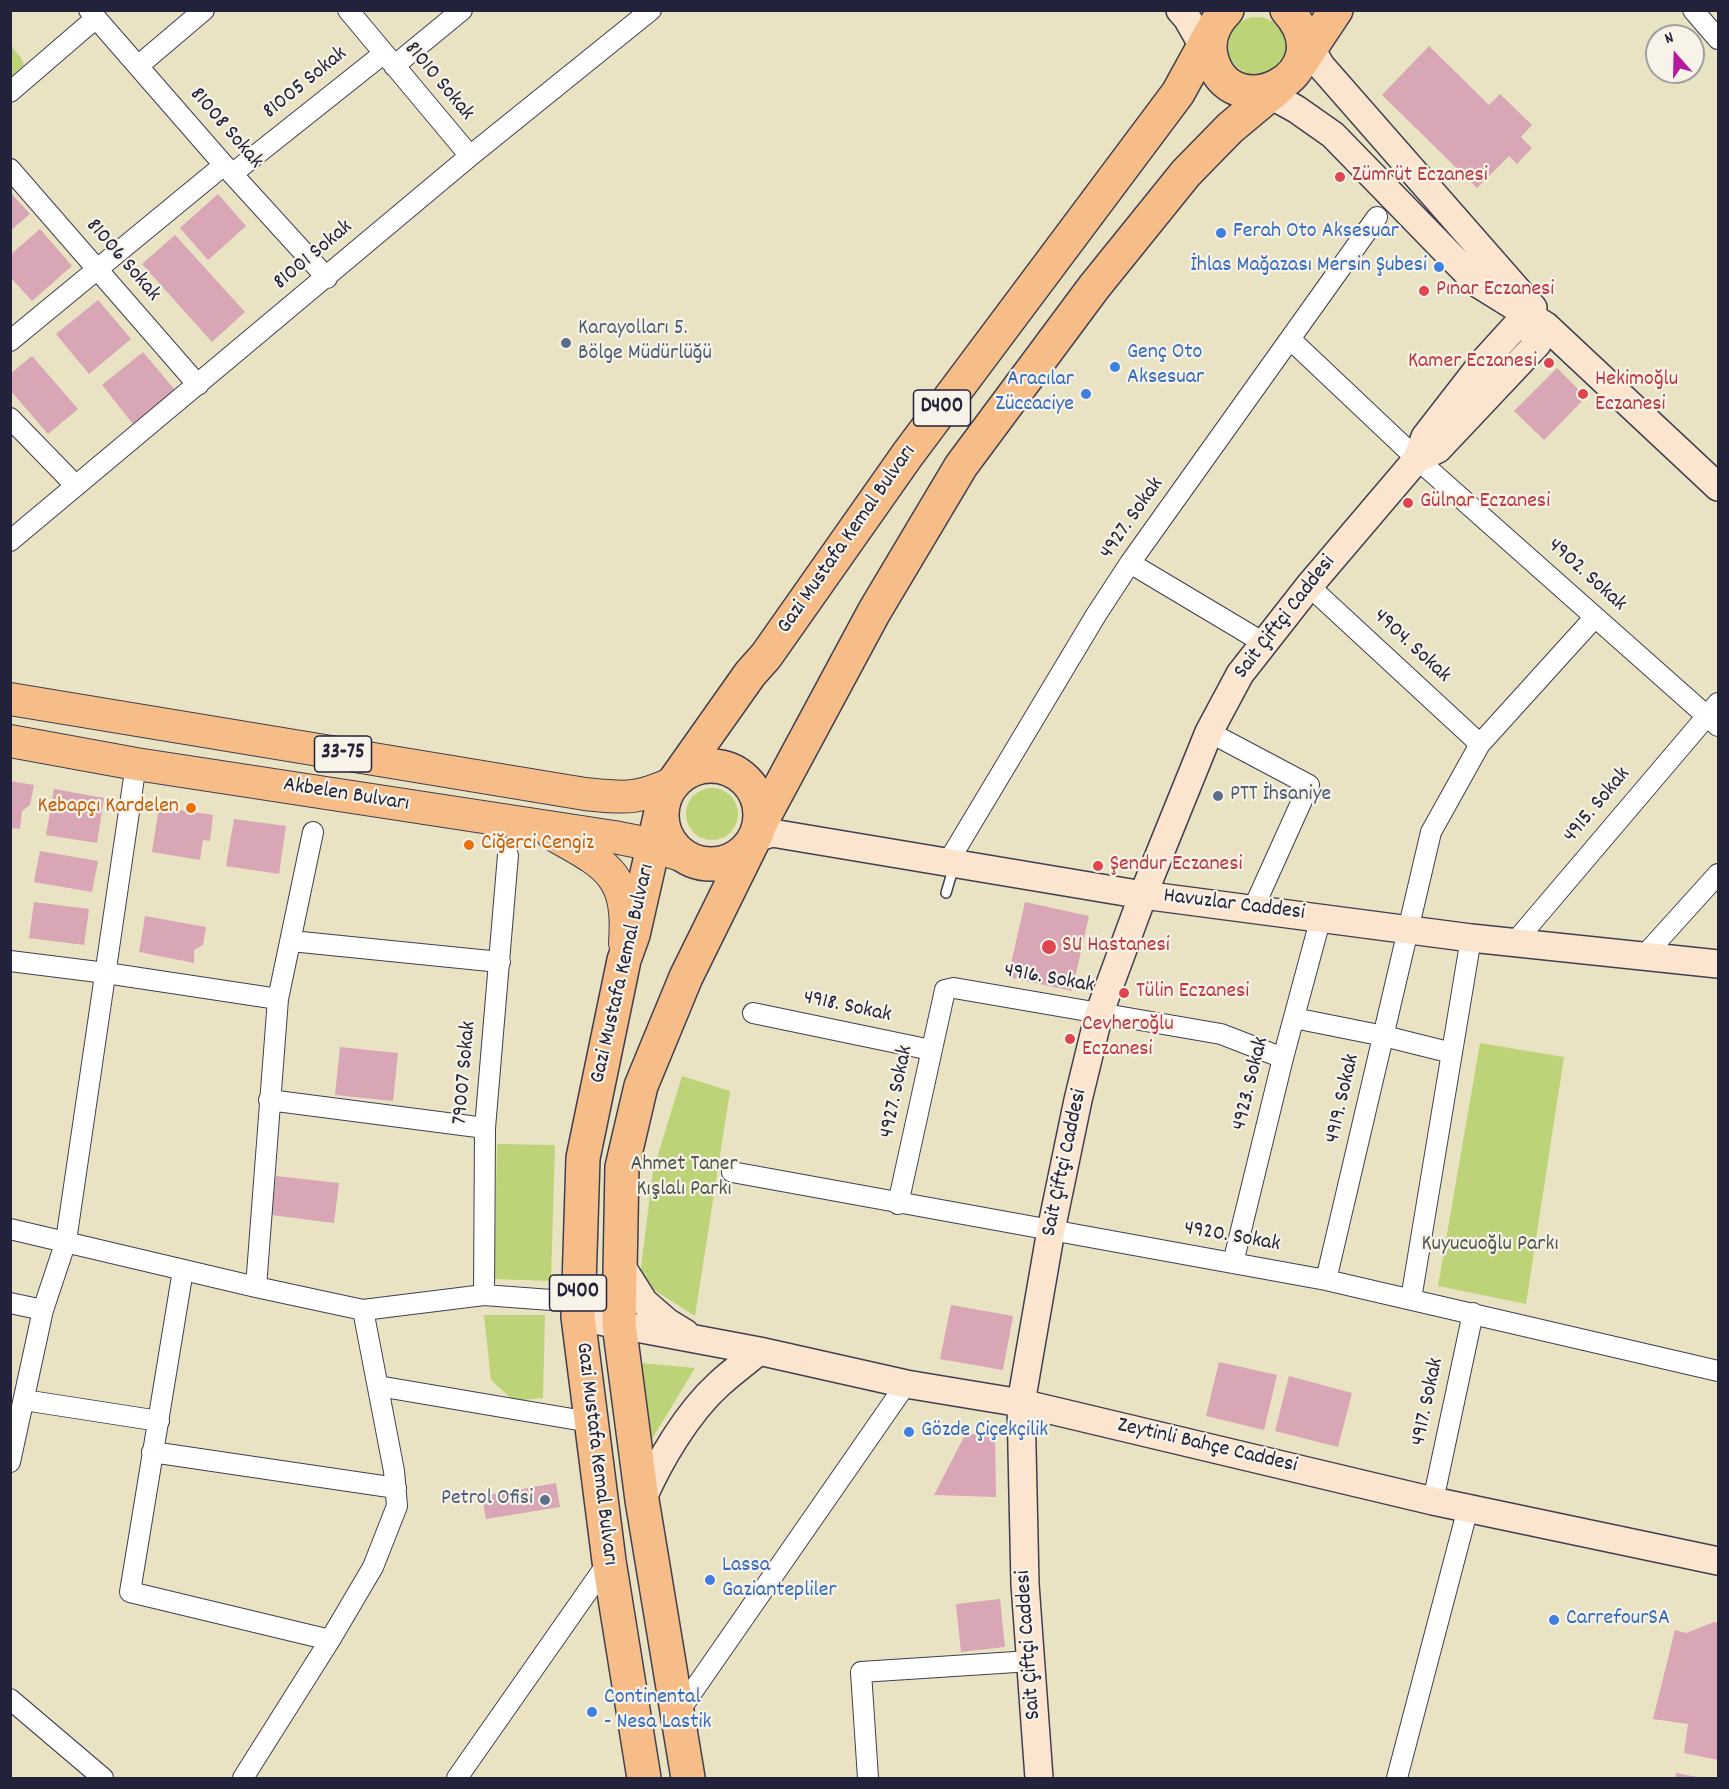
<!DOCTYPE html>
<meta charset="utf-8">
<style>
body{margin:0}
#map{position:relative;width:1729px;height:1789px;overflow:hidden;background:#e9e3c4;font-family:Dekko,sans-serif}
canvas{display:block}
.frame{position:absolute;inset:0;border:12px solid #22223b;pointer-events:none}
.north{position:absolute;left:1645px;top:24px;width:60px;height:60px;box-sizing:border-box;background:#f7f3e8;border:2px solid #a29fa3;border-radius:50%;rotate:340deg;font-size:16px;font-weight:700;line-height:24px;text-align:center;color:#22223b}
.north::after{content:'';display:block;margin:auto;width:21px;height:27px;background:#b5179e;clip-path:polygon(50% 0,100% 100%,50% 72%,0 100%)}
</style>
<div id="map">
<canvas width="1729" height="1789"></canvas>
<div class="frame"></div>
<div class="north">N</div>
</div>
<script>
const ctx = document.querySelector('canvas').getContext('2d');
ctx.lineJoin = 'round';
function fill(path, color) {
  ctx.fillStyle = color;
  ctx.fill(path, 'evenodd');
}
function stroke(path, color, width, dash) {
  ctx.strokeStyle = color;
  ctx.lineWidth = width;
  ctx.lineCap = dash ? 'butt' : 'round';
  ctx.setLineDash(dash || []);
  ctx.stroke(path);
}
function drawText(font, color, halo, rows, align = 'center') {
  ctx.font = font + ' Dekko,sans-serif';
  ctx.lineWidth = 4.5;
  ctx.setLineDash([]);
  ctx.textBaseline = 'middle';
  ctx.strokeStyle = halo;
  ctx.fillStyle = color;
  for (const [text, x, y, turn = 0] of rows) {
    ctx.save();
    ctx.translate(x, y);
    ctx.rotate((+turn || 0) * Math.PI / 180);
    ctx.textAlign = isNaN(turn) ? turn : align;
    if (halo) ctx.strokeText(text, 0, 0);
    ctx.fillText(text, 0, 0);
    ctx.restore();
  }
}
fill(new Path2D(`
 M1228 46a29 29 0 1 1 58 0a29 29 0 1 1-58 0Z
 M11,45L21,58L24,65L11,77Z
 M686 814a26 26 0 1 1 52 0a26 26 0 1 1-52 0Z
 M1480,1043L1564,1057L1526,1304L1438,1286Z
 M682,1076L730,1091L695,1316L657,1292L640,1275L653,1171Z
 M497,1144L555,1145L551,1281L494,1279Z
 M484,1315H545L543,1398L514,1401L491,1380Z
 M640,1363L695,1368L649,1444Z`), '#bdd377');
fill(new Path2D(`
 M1429,46L1489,105L1500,94L1532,125L1521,137L1532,148L1517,164L1509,156L1477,188L1382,95Z
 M10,192L30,214L10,231Z
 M218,194L246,226L208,260L180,228Z
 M40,229L72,266L32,301L10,277V255Z
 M175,235L245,312L212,342L142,264Z
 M98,300L131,339L89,374L56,334Z
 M143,352L175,390L133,424L102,385Z
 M32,356L78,409L48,434L10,390V374Z
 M1557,368L1586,397L1544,440L1514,411Z
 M10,781L34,785L30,805L22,811L20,829L10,828Z
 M54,789L104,798L97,843L46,835Z
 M159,807L213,815L210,841L203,840L200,860L152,852Z
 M234,819L286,826L279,874L226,866Z
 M40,851L98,861L92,892L34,882Z
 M34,902L89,909L84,945L29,938Z
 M1025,902L1089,916L1072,991L1008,977Z
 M145,916L206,927L203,945L194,950V963L139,952Z
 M340,1047L398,1053L393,1101L335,1095Z
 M276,1176L339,1183L334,1223L271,1215Z
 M951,1305L1013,1316L1003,1370L940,1359Z
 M1219,1362L1277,1375L1264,1430L1206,1416Z
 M1289,1376L1352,1393L1338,1447L1275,1431Z
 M966,1433L995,1437L996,1497L934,1495Z
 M556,1483L560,1507L486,1519L482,1496Z
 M1000,1599L1005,1647L961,1652L956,1604Z
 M1714,1622L1718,1623V1760L1684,1753L1688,1724L1653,1719L1675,1630L1686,1633Z
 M1676,1773L1697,1777V1778H1676Z`), '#d8a6b4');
const lane = new Path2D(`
 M946,893L954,866`);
const street = new Path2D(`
 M89,10L224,165L327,278
 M348,10L470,156
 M1693,10L1718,39
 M138,66L204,10
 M394,66L462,10
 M10,92L96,18
 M10,169L198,385
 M232,174L383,54
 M1290,339L1417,459L1718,726
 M10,341L224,165
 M10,418L76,486
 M10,541L470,156L651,10
 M1130,563L1264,643
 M1309,586L1480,744
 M1209,732L1309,785L1253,909
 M948,862L1096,615L1130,563L1377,217
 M291,941L500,962
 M1515,942L1718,703
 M1644,956L1718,874
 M10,961L106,973L278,999
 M753,1013L931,1050
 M1294,1018L1384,1036L1452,1053
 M269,1100L485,1128
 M732,1172L1326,1280L1718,1371
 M898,1204L945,990L954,988L1221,1034L1283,1058
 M10,1229L256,1287L363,1310L484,1295L578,1302
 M1233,1263L1283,1058L1321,917
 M183,1270L130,1592L330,1640
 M1326,1280L1431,832L1480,744L1595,617
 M256,1287L278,999L313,832
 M484,1295L485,1128L508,855
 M1411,1299L1471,938
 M10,1303L43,1310
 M378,1386L590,1422
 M24,1400L159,1421
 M152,1452L396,1488
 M10,1462L43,1310L66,1241L136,764
 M1433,1501L1473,1313
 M10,1699L103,1778
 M677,1714L906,1384
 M243,1778L330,1640L373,1567L397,1506L394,1471L363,1310
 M457,1778L609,1561
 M868,1778L861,1672L1031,1661
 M1397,1778L1468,1508`);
const secondary = new Path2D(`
 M1180,10L1187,18L1211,60
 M1302,34L1321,66L1533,308
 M1265,92L1296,109L1333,135L1477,283L1546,326L1718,487
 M1417,459L1438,449L1537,344L1546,326
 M754,839L772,833L1143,895L1471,938L1718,964
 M620,1264L644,1302L667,1322L685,1333
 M578,1317L759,1351L906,1384L1021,1403L1433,1501L1718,1561
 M642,1500C659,1461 687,1413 719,1384C732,1372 746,1362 759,1351
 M1039,1778L1025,1584L1021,1403L1051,1230L1078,1100L1099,1014L1143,895L1209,732L1240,674L1309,586L1417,459L1425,437L1484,361L1515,327L1546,326`);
const primary = new Path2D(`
 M10,699L585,794C625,798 636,800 673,783
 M10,741L136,764L614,837L639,842L681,855
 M552,834C607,865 630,874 625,943`);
const highway = new Path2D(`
 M1227,10C1214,23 1207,38 1211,56C1229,131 1346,75 1287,10
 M1300,64L1336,10
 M662 815a49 49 0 1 1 98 0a49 49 0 1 1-98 0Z
 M673,783L750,674L766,656L908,454L1178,93L1211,33
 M760,824L874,612L961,466L1094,287L1186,173L1230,128L1279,87
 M644,1778L609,1561L578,1317L583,1158L624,960L633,935L661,812
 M688,1778L642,1500L619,1324L622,1167L641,1086L686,977L754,839`);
stroke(lane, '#403f50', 12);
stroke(street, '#403f50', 22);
stroke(secondary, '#403f50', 30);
stroke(primary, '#403f50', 34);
stroke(highway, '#403f50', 36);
stroke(lane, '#fff', 9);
stroke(street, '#fff', 20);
stroke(secondary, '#fce5cf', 27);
stroke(primary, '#f7bd88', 32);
stroke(highway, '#f7bd88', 33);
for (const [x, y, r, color] of [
 [1340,177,6,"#e0444e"],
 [1221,233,6,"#3f7fe0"],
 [1439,267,6,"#3f7fe0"],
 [1424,291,6,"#e0444e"],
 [566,343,6,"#5c6f8a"],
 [1549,363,6,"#e0444e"],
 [1115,367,6,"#3f7fe0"],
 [1086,394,6,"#3f7fe0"],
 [1583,394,6,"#e0444e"],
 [1408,503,6,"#e0444e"],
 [1218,796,6,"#5c6f8a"],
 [191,808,6,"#e8710a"],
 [469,845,6,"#e8710a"],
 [1098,866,6,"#e0444e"],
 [1049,947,8,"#e0444e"],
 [1124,993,6,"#e0444e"],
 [1070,1039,6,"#e0444e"],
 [909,1432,6,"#3f7fe0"],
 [545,1500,6,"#5c6f8a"],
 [710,1580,6,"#3f7fe0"],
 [1554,1620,6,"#3f7fe0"],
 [592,1712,6,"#3f7fe0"]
]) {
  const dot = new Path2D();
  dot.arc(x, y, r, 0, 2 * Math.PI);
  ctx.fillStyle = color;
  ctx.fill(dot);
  stroke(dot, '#f7f3e8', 2);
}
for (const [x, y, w] of [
 [942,408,57],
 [343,754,57],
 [578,1293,57]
]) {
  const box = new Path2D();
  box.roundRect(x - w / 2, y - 18, w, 36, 4.5);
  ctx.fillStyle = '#f7f3e8';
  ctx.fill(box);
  stroke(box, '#22223b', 1.5);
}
drawText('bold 21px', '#22223b', null, [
 ["D400",942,408],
 ["33-75",343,754],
 ["D400",578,1293]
]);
drawText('22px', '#22223b', '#f7f3e8', [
 ["81010 Sokak",438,82,50],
 ["81005 Sokak",306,84,-39],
 ["81008 Sokak",225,129,49],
 ["81001 Sokak",314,256,-40],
 ["81006 Sokak",122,261,49],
 ["4927. Sokak",1133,519,-55],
 ["Gazi Mustafa Kemal Bulvarı",848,540,-55],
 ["4902. Sokak",1586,576,42],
 ["Sait Çiftçi Caddesi",1286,618,-52],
 ["4904. Sokak",1411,647,43],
 ["Akbelen Bulvarı",346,796,9],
 ["4915. Sokak",1598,806,-50],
 ["Havuzlar Caddesi",1234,906,7],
 ["Gazi Mustafa Kemal Bulvarı",624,974,-77],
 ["4916. Sokak",1049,980,10],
 ["4918. Sokak",847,1008,12],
 ["79007 Sokak",466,1073,-85],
 ["4923. Sokak",1252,1084,-76],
 ["4927. Sokak",898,1092,-78],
 ["4919. Sokak",1344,1099,-77],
 ["Sait Çiftçi Caddesi",1066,1163,-78],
 ["4920. Sokak",1232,1238,10],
 ["4917. Sokak",1429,1402,-78],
 ["Zeytinli Bahçe Caddesi",1207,1447,13],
 ["Gazi Mustafa Kemal Bulvarı",595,1454,83],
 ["Sait Çiftçi Caddesi",1030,1645,-94]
]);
drawText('22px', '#be3a42', '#f7f3e8', [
 ["Zümrüt Eczanesi",1352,177],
 ["Pınar Eczanesi",1436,291],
 ["Kamer Eczanesi",1537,363,"right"],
 ["Hekimoğlu",1595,381],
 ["Eczanesi",1595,406],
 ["Gülnar Eczanesi",1420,503],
 ["Şendur Eczanesi",1110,866],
 ["SU Hastanesi",1062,947],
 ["Tülin Eczanesi",1136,993],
 ["Cevheroğlu",1082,1026],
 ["Eczanesi",1082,1051]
], 'left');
drawText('22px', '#366cbe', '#f7f3e8', [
 ["Ferah Oto Aksesuar",1233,233],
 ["İhlas Mağazası Mersin Şubesi",1427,267,"right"],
 ["Genç Oto",1127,354],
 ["Aksesuar",1127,379],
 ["Aracılar",1074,381,"right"],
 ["Züccaciye",1074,406,"right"],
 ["Gözde Çiçekçilik",921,1432],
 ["Lassa",722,1567],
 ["Gaziantepliler",722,1592],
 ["CarrefourSA",1566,1620],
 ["Continental",604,1699],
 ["- Nesa Lastik",604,1724]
], 'left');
drawText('22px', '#4e5e75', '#f7f3e8', [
 ["Karayolları 5.",578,330],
 ["Bölge Müdürlüğü",578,355],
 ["PTT İhsaniye",1230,796],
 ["Petrol Ofisi",533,1500,"right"]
], 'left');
drawText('22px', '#c56008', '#f7f3e8', [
 ["Kebapçı Kardelen",179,808],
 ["Ciğerci Cengiz",481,845,"left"]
], 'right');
drawText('22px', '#50574d', '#f7f3e8', [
 ["Ahmet Taner",684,1166],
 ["Kışlalı Parkı",684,1191],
 ["Kuyucuoğlu Parkı",1490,1246]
]);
</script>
